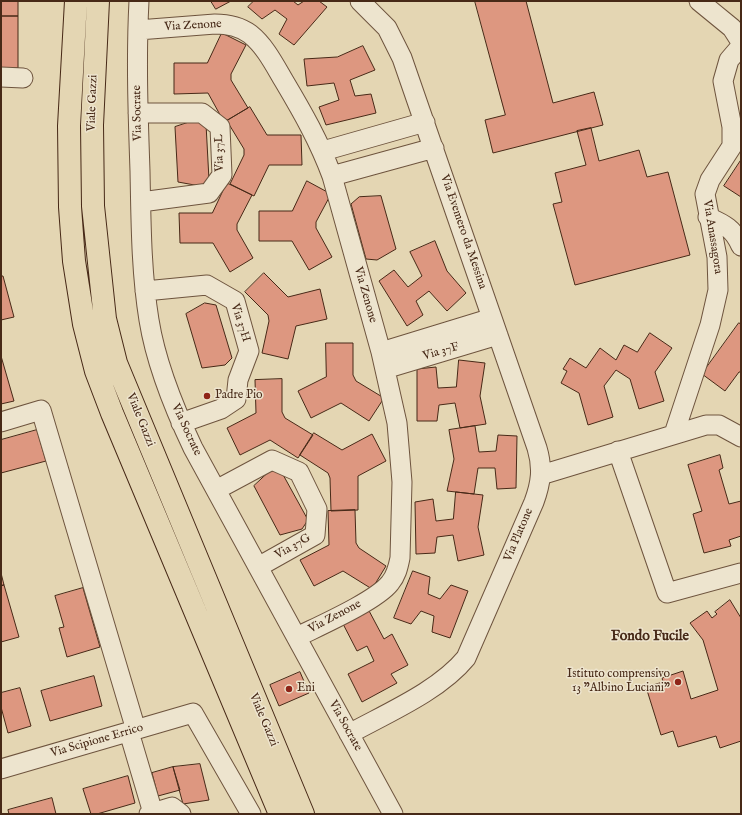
<!DOCTYPE html>
<style>
body{margin:0}
#map{position:relative;width:742px;height:815px;overflow:hidden;background:#e4d6b3;font-family:"IM FELL English",serif}
canvas{display:block}
.frame{position:absolute;inset:0;border:2px solid #472917;pointer-events:none}
</style>
<div id="map">
<canvas width="742" height="815"></canvas>
<div class="frame"></div>
</div>
<script>
const ctx = document.querySelector('canvas').getContext('2d');
ctx.lineJoin = 'round';
function fill(path, color) {
  ctx.fillStyle = color;
  ctx.fill(path, 'evenodd');
}
function stroke(path, color, width, dash) {
  ctx.strokeStyle = color;
  ctx.lineWidth = width;
  ctx.lineCap = dash ? 'butt' : 'round';
  ctx.setLineDash(dash || []);
  ctx.stroke(path);
}
function drawText(font, color, halo, rows, align = 'center') {
  ctx.font = font + ' "IM FELL English",serif';
  ctx.lineWidth = 3;
  ctx.setLineDash([]);
  ctx.textBaseline = 'middle';
  ctx.strokeStyle = halo;
  ctx.fillStyle = color;
  for (const [text, x, y, turn = 0] of rows) {
    ctx.save();
    ctx.translate(x, y);
    ctx.rotate((+turn || 0) * Math.PI / 180);
    ctx.textAlign = isNaN(turn) ? turn : align;
    if (halo) ctx.strokeText(text, 0, 0);
    ctx.fillText(text, 0, 0);
    ctx.restore();
  }
}
const building = new Path2D(`
 M1,1H18V16H1Z
 M211,1H231L216,9Z
 M254,1H293L298,5L304,1H319L327,7L294,45L279,34L287,19L275,10L262,19L248,7Z
 M475,1H526L553,103L594,92L603,125L493,153L485,120L505,115Z
 M1,16H18V68H1Z
 M222,33L246,45L231,74V80L248,108L224,122L208,93L174,94V63H207Z
 M363,46L375,70L350,80L355,96L371,94L376,113L326,125L319,107L339,100L334,83L307,86L304,59L337,57Z
 M250,107L267,135H301L302,165H269L254,196L230,184L244,155V149L227,121Z
 M196,120L206,124L209,180L200,186L178,182L175,127Z
 M591,128L599,161L639,150L647,177L668,172L690,255L575,285L553,204L562,202L555,173L586,165L577,131Z
 M741,160V197L724,186Z
 M307,181L331,194L316,222V228L332,257L309,270L292,241H259V211H292Z
 M227,183L252,195L237,224V230L253,258L230,272L213,243H180L179,213H212Z
 M381,196L396,249L377,260L366,259L351,204L359,197Z
 M435,241L447,271L466,293L447,311L429,291L416,301L423,315L407,326L379,281L394,270L408,287L422,276L410,252Z
 M264,273L288,297L320,289L327,319L296,326L288,359L262,353L269,321L268,315L245,292Z
 M1,276H3L14,317L1,320Z
 M205,303L216,305L232,358L225,365L202,368L186,314Z
 M739,323L741,324V372H739L725,391L702,374Z
 M650,333L672,348L655,372L664,401L639,409L630,379L616,370L604,386L613,417L588,425L579,393L561,383L567,371L563,369L570,358L586,368L600,348L616,360L624,345L637,352Z
 M326,343H353V375L356,381L384,398L369,421L341,403L311,418L298,391L326,377Z
 M1,356L14,401L1,404Z
 M459,360L485,363L480,396L486,424L460,428L455,403L439,405L437,421H417V369L436,367L438,388L456,387Z
 M282,379V412L285,418L313,435L298,458L270,440L240,455L227,428L256,413L255,380Z
 M475,426L479,452L496,451L498,435L517,436L516,488L497,489L495,468H478L474,494L447,491L454,459L449,430Z
 M37,430L46,461L1,473V440Z
 M314,433L342,450L372,434L386,461L358,476V510L331,511L330,478L328,473L300,455Z
 M720,455L723,468L719,470L729,504L741,501V536L729,540L731,546L704,553L693,514L702,511L688,465Z
 M270,471H281L308,520L302,529L280,535L254,486Z
 M456,492L483,495L478,527L484,555L458,561L453,535L437,537L435,553L416,554L415,502L433,499L436,521L453,519Z
 M355,510L356,543L359,548L386,566L372,589L343,571L314,586L300,560L329,545L328,511Z
 M413,571L430,577L428,594L440,599L451,585L468,591L450,638L432,632L434,616L421,611L411,624L394,618Z
 M1,573L4,585L1,586Z
 M4,585L19,637L1,642V586Z
 M83,588L100,647L67,657L59,628L64,627L55,596Z
 M730,600L741,618V741L720,748L716,736L678,747L673,731L661,735L646,687L663,682L662,678L683,671L691,699L718,690L703,640L690,623L707,611L712,618L717,614L715,612Z
 M367,607L384,639L392,634L408,665L391,674L397,683L362,702L348,674L374,661L367,646L357,651L341,620Z
 M300,672L309,693L279,706L270,685Z
 M94,676L102,706L50,721L41,691Z
 M20,688L31,726L8,733L1,707V693Z
 M200,764L209,800L183,804L173,767Z
 M173,767L180,790L158,796L152,773Z
 M128,776L135,803L97,814H91L83,789Z
 M52,798L56,814H9L8,810Z`);
fill(building, '#dd9780');
stroke(building, '#472917', 1);
const minor = new Path2D(`
 M139,1C136,58 138,114 140,171C141,220 141,271 149,320C156,364 174,408 193,448L393,814
 M699,1L732,28L741,42
 M138,30L215,24C228,24 239,26 250,34C265,46 274,64 284,81C303,113 319,141 332,176L381,352L397,423L402,482L400,558C398,568 396,576 390,583C376,601 319,626 297,637
 M1,77L23,78
 M138,113H202L220,127L222,175L209,193L141,202
 M323,151L425,122
 M332,176L434,148
 M708,217C724,224 734,229 741,246
 M145,291L207,285L235,301L249,351L238,380L236,399L221,409L181,423
 M381,352L492,318
 M385,369L498,335
 M1,422L41,410L136,730
 M674,434L710,325L718,290L717,257L705,194L710,180L732,146V127L723,81L729,60L741,46
 M618,451L667,593L741,573
 M541,475L706,425H719L741,437
 M216,490L272,460L299,472L317,509L315,535L258,567
 M129,732L153,813
 M349,734C387,713 439,691 466,658L534,502C541,483 543,468 537,448L402,58L387,28L360,1
 M1,769L193,713L251,814
 M149,814L172,807L181,814`);
const major = new Path2D(`
 M76,1L69,126L70,207L74,261L84,324L96,371L112,413L280,814
 M98,1L92,125L93,206L105,319L116,363L303,814`);
stroke(minor, '#6e543e', 21);
stroke(major, '#472917', 24);
stroke(minor, '#ede4ce', 19);
stroke(major, '#e4d6b3', 22);
for (const [x, y, r, color] of [
 [207,396,4,"#8f2418"],
 [678,682,4,"#8f2418"],
 [289,689,4,"#8f2418"]
]) {
  const dot = new Path2D();
  dot.arc(x, y, r, 0, 2 * Math.PI);
  ctx.fillStyle = color;
  ctx.fill(dot);
  stroke(dot, '#ede4ce', 1.5);
}
drawText('12px', '#472917', '#ede4ce', [
 ["Via Zenone",193,26,-3],
 ["Viale Gazzi",93,103,-88],
 ["Via Socrate",138,113,-91],
 ["Via 37L",220,153,-91],
 ["Via Evemero da Messina",463,232,71],
 ["Via Anassagora",712,237,81],
 ["Via Zenone",365,295,74],
 ["Via 37H",240,323,72],
 ["Via 37F",441,352,-16],
 ["Viale Gazzi",140,420,68],
 ["Via Socrate",186,430,65],
 ["Via Platone",519,535,-67],
 ["Via 37G",293,547,-30],
 ["Via Zenone",335,617,-28],
 ["Viale Gazzi",263,720,67],
 ["Via Socrate",345,726,61],
 ["Via Scipione Errico",97,741,-16]
]);
drawText('12px', '#472917', '#ede4ce', [
 ["Padre Pio",215,396],
 ["Istituto comprensivo",670,675,"right"],
 ["13 \"Albino Luciani\"",670,689,"right"],
 ["Eni",297,689]
], 'left');
drawText('bold 14px', '#472917', '#ede4ce', [
 ["Fondo Fucile",650,637]
]);
</script>
